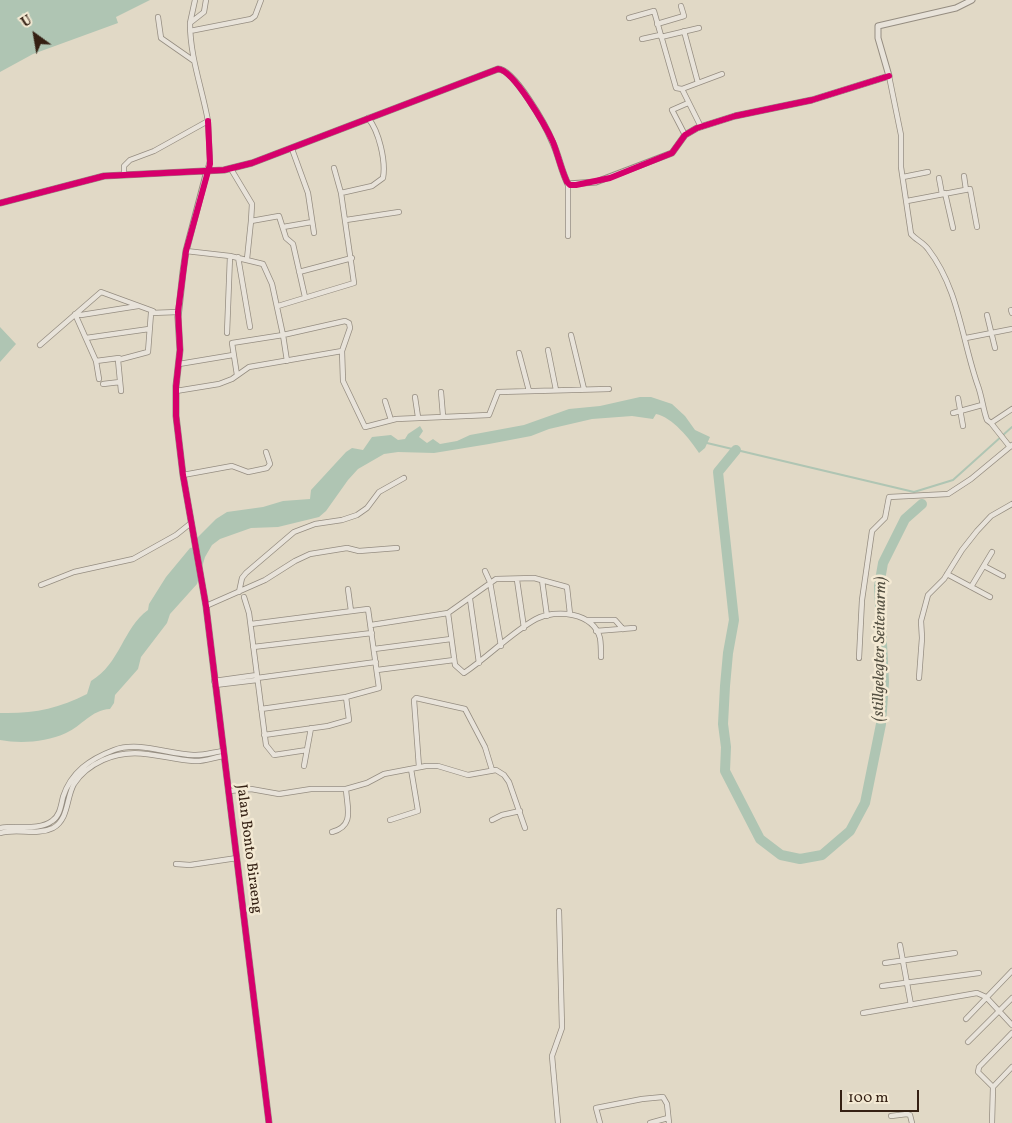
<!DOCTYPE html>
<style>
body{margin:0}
#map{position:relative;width:1012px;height:1123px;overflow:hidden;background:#e1d9c6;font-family:Vollkorn,serif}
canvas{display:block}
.north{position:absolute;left:10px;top:10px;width:50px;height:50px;-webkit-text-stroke:4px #f3e9d3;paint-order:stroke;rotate:328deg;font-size:14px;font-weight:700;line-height:20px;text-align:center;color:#342013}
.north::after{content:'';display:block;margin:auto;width:18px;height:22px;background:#342013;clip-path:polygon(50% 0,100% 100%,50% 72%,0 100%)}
.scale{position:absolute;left:840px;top:1090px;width:79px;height:22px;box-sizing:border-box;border:2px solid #342013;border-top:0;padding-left:6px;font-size:15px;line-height:18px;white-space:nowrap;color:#342013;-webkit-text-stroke:4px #f3e9d3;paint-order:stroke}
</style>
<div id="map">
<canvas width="1012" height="1123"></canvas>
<div class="north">U</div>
<div class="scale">100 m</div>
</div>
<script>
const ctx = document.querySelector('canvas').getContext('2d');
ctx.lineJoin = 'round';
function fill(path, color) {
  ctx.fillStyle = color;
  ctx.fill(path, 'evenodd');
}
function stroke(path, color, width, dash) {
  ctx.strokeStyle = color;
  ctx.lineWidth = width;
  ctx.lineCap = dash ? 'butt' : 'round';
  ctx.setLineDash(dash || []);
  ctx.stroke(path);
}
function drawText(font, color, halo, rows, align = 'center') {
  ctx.font = font + ' Vollkorn,serif';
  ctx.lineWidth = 5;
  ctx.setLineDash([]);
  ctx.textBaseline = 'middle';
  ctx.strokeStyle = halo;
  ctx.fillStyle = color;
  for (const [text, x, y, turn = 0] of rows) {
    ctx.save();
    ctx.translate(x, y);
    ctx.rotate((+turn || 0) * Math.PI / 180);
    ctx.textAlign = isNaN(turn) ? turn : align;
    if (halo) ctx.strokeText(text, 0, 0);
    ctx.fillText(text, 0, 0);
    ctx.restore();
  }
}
fill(new Path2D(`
 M0,0H150L116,17L118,23L33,54L0,72Z
 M0,327L16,344L0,362Z
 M640,397H651L672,404L685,416L695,430L710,437L705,448L699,453C690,439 672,417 656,414L653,419L632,416L592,419L549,429L531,436L489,444L434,453L398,452L384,454L358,469L348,480L326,511L319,517L278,527L251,528L220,539L212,545L205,557L197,584L170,614L167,623L141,657L138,669L115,695L114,703L110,709C91,710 82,726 66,733C46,742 21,744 0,740V713C32,714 58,709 87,694L91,681C120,664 123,628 148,610L149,604L166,577L190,548L197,547V538L216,519L227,512L263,507L283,501L310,499L311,490L346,452L352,448L363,450L372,437L391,435L398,440L405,439L408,434L420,426L423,431L419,437L427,443L433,439L440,444L457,441L470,435L524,425L569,409L600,406Z`), '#afc5b3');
stroke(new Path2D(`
 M707,443L914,492L953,480L1012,427`), '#afc5b3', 2);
stroke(new Path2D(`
 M736,450L718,472L734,620L728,653L725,686L723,724L726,747L725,771L760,839L781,855L800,859L822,855L850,831L865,803L881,724L884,682L879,586L883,563L905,519L922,504`), '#afc5b3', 10);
const minor = new Path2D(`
 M158,17L161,38L194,61
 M629,18L654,11L676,88L682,89L701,127
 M190,23L195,0
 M657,24L684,16L681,6
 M190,31L251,19L255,16L261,0
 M684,31L698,83
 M661,37L699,28
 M642,39L660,35
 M889,76L901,135V167L911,234C916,240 923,242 928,249C959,289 962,341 978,386C982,397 983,409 987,420L991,423L1012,409
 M682,89L722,74
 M685,135L672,110L688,103
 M292,149L308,193L314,233
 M231,169L252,204L251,221
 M207,171L210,161L208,121
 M124,174V166L130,160L154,151L208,121C202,88 190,57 190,23L204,12L206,0
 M964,176L966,190
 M903,177L928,172
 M939,178L942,194
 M341,193L372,186L383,178C386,161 379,131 368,118
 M945,193L953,228
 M907,201L970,189L977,227
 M346,220L399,212
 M283,227L312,222
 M568,236V184
 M238,257L250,327
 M247,259L251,221L279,216L286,238L293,244L305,297
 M299,272L352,258
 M278,306L354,283L341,193L334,168
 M1011,310L1012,313
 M75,314L96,361L119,358
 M75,314L81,315L138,306
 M987,315L995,348
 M227,333L230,256
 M571,335L584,389
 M86,338L149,329
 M966,338L1012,329
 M40,345L101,292L153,311
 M548,350L556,390
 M342,351L343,381L365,427L396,419L489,415L498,392L609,389
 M519,353L529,391
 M96,361L99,379
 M179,364L233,355
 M237,375L232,343L283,335L287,361
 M103,384L120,382
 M121,391L118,360L148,352L151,313L178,312
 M176,391L219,384L232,379L249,367L342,351L350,328L349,323L345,321L283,335L272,284L263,264L230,256L186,251
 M441,392L443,416
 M415,397L418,417
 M958,398L963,426
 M385,401L391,420
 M953,413L982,405
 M991,423L1010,447
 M183,475L232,466L248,472L267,468L270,464L266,452
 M984,566L1003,576
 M485,571L490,582L501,646
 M947,574L990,597
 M517,580L524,628
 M542,580L547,616
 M41,585L74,572L133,559L176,535L191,523
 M971,587L992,552
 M348,589L351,611
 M239,592L242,578L246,573L294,532L315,524L342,520L357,515L367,508L379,492L404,478
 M244,597L249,613L266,745L274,755L307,750
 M470,599L479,663
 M206,606L265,580L295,561L310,554L347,548L359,551L397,548
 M448,613L455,665L464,673C488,657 512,632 536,619C556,609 593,612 600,638C601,644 601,651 601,657
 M586,620H615L623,629
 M251,624L368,609L379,688L346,697L261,709
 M371,625L448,613L496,579L534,578L567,587L570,614
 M596,631L634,628
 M253,647L372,633
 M374,649L451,639
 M859,658L862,600L872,531L885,518L889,497L948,494L971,479L1012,445
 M377,670L454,660
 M257,678L376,662
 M919,678L922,638L921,621L928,595L944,579L962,550L977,531L991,516L1012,504
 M214,681L257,675
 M215,685L257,680
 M264,735L328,726L349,720L346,697
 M304,766L311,728
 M419,767L414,700L416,698L465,709L485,747L492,770
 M229,791L251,789L279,794L311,789H346L367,783L384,774L426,766H438L468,775L496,770L504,775L509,782L525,828
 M390,820L418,811L411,769
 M492,820L502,815L520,811
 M0,828C16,825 39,831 52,821C60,816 61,805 63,797C71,772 90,759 114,750C139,741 167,754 193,755C203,756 214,752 223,751
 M332,832C355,826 347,808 346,789
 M0,833C17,828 37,836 53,828C69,819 66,798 74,784C81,773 92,765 103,760C135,745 162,759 194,761C203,762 215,757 224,756
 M176,864L190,865L237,858
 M900,945L911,1005
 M885,963L955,953
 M882,986L979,973
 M863,1013L977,993L986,997L1012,1025
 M966,1019L1012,971
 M968,1042L1012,998
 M993,1087L978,1072L979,1067L1012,1033
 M891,1116L907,1114L910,1115L912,1123
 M558,1123L552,1056L562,1028L559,911
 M600,1123L596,1108L642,1099L663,1097L667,1104L669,1123
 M650,1123L668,1118
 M992,1123L993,1087L1012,1067`);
const tertiary = new Path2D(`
 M207,171L186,251L183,272L178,317L180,350L176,386V416L183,475L206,606L269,1123
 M0,203L104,176L224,170L252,163L498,69C514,69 546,126 552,141C559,155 561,171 568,184L596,182L672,153L685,135L697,128L735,116L812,100L889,76L878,38V26L956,8L972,0`);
stroke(minor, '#958d81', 6);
stroke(tertiary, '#958d81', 7);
stroke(minor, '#e8e3da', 4.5);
stroke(tertiary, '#e8e3da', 5);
stroke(new Path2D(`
 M208,121L210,164L186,251L178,312L180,350L176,386V416L183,475L206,606L269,1123
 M0,203L104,176L224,170L252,163L498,69C514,70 546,127 553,142C558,155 561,169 567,182L570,185H576L610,178L672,153L685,135L697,128L735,116L812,100L889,76`), '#d6006c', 6);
drawText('15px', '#342013', '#f3e9d3', [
 ["Jalan Bonto Biraeng",248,849,83]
]);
drawText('italic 16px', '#534f41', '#f3e9d3', [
 ["(stillgelegter Seitenarm)",881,649,-89]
]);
</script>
